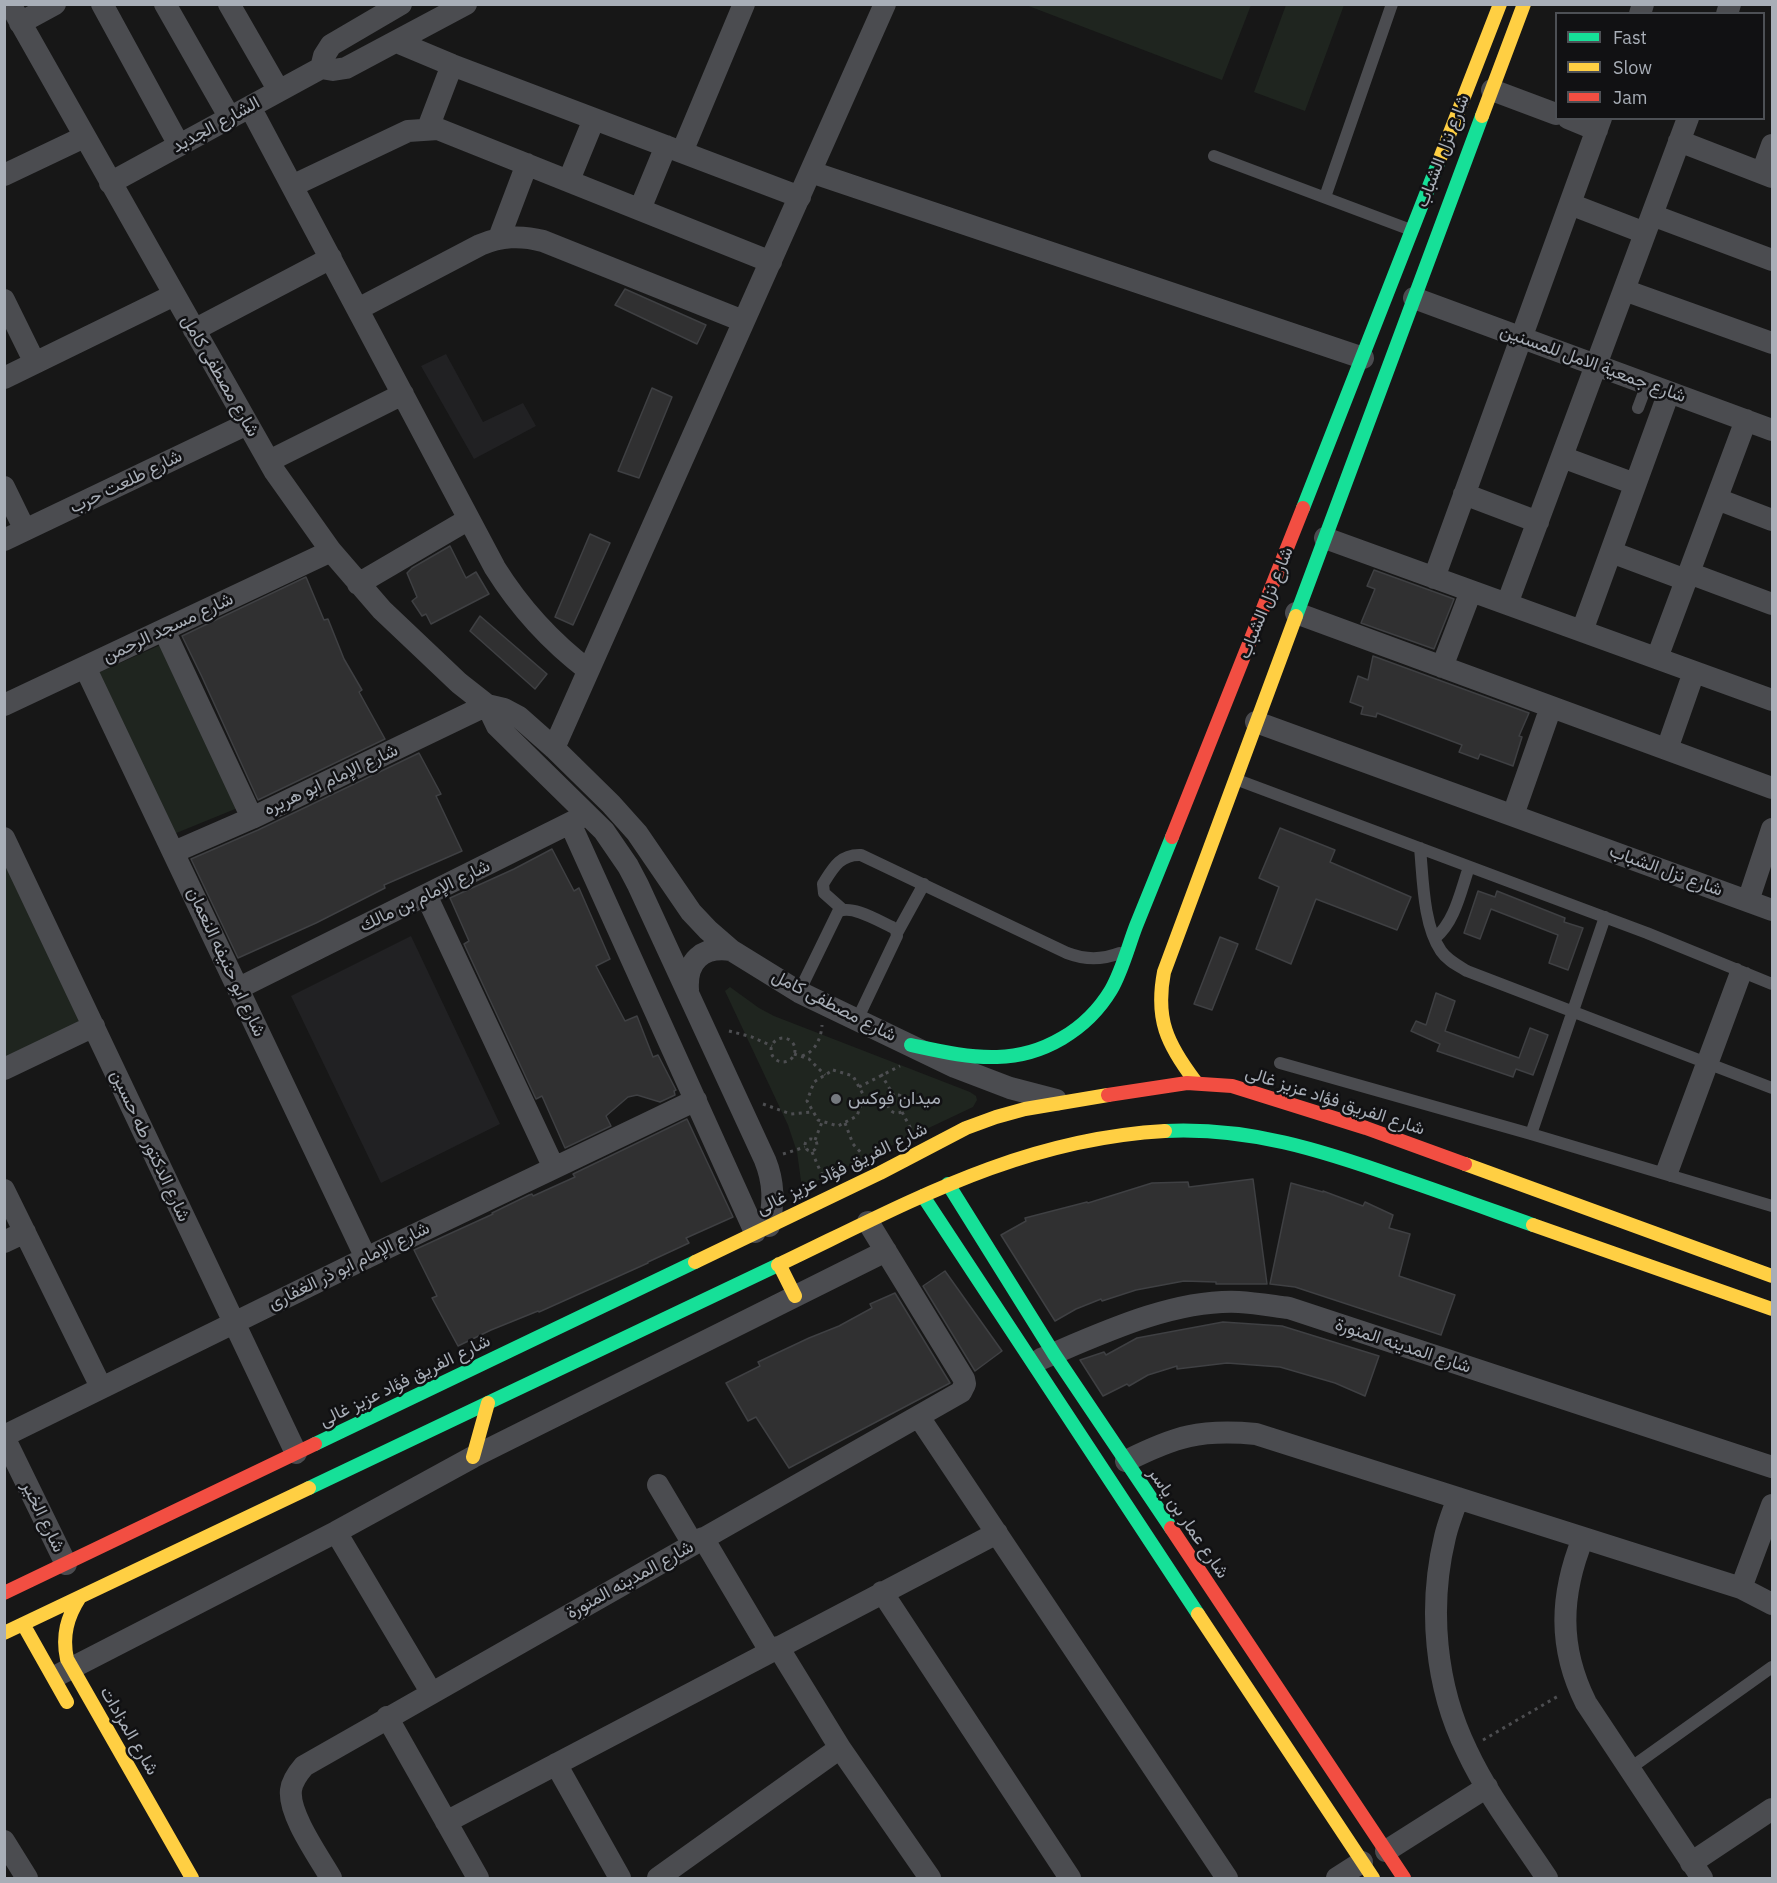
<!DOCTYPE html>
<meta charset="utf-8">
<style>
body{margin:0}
#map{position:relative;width:1777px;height:1883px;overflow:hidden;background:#171717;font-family:"IBM Plex Sans",sans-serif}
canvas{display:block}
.frame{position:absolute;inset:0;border:6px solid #a8aeb7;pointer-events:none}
.legend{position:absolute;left:1555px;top:12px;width:210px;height:108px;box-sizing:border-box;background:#111113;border:2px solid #4d5055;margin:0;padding:8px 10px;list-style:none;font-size:18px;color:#a8aeb7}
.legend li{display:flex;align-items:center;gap:12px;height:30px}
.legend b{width:30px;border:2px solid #4d5055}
</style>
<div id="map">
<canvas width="1777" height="1883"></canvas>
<div class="frame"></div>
<ul class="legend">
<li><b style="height:8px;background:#16e098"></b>Fast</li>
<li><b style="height:8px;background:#ffcf43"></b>Slow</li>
<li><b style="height:8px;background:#f24e42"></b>Jam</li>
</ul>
</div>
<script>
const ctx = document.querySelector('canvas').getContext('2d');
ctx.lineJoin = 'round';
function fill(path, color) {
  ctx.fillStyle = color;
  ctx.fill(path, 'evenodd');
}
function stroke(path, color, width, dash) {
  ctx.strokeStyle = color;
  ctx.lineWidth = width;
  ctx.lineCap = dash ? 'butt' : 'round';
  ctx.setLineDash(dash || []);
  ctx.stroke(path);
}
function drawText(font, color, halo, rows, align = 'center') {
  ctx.font = font + ' "IBM Plex Sans",Vazirmatn,sans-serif';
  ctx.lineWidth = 5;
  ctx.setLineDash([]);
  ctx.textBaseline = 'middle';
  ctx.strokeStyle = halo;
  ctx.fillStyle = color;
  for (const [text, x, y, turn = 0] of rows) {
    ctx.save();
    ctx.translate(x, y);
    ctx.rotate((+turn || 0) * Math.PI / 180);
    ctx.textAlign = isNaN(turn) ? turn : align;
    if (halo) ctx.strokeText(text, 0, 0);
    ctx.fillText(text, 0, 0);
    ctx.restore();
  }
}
fill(new Path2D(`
 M446,354L483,422L523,403L536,426L474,459L421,366Z
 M411,936L500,1124L381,1183L291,996Z`), '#212123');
fill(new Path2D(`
 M1026,5H1251L1222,80Z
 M1286,5H1344L1305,111L1254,92Z
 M165,643L240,807L169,836L93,675Z
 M4,838L94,1026L4,1069Z
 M730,987L759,1008L774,1016L970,1092L976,1096L977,1100L973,1107L802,1188L797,1152L788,1125L725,991Z`), '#1f251f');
const building = new Path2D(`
 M625,289L706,325L697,344L615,305Z
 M652,388L672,397L639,478L618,471Z
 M590,534L610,543L573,625L555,617Z
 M450,546L466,578L476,572L489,594L431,624L426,614L422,616L412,601L417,597L407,573L412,568Z
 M1374,570L1454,599L1434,649L1361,623L1375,589L1367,586Z
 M306,577L324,620L328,619L344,659L362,690L359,692L385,739L258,800L202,677L182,636Z
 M480,616L547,674L535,689L470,631Z
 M1373,656L1529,713L1519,736L1522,737L1513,766L1480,754L1478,759L1459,752L1462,745L1377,713L1376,717L1361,714L1363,707L1350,702L1358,676L1368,680Z
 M419,753L441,794L436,796L462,851L384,885L385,888L316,923L238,958L191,859L258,830Z
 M1280,828L1335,850L1330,862L1411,897L1397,930L1316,899L1291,964L1256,949L1279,887L1259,878Z
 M552,849L574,891L579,888L610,959L596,966L625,1021L637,1016L653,1057L658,1055L676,1090L674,1091L675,1095L660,1102L637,1095L628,1097L606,1116L611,1126L565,1148L542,1096L536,1099L464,944L469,941L450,898L514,869Z
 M1478,891L1495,897L1497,891L1565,918L1564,922L1583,928L1568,970L1549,963L1558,935L1491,909L1480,939L1464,933Z
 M1220,937L1238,944L1212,1010L1194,1004Z
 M1436,993L1455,1001L1445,1031L1519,1058L1530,1028L1548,1035L1533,1075L1516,1069L1513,1077L1437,1051L1440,1044L1411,1031L1416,1021L1426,1025Z
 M687,1119L733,1217L686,1238L689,1243L648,1262V1263L539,1312L538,1311L491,1330L458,1346L432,1298L437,1296L414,1250L493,1214L492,1213L529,1195L532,1194L533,1196L575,1177L573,1174Z
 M1253,1179L1267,1284H1216V1282L1184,1281L1136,1290L1102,1301L1101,1299L1076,1309L1055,1321L1001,1235L1026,1221L1025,1218L1087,1202L1088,1203L1152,1183L1188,1182L1189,1187Z
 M1291,1183L1323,1192V1191L1363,1206L1365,1202L1393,1215L1389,1228L1410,1234L1399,1276L1455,1295L1441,1335L1295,1287L1270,1284Z
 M945,1271L1002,1351L975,1371L923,1286Z
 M895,1293L950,1383L789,1468L756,1417L748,1421L726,1383L760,1366L758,1362L809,1338L839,1326L872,1308L870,1304Z
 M1223,1322L1282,1326L1379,1356L1365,1396L1335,1383L1280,1367L1227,1363L1177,1369V1366L1148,1375L1129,1386L1127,1384L1103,1396L1080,1360L1104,1352L1106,1355L1137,1338Z`);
fill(building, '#303031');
stroke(building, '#3f4043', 1.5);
stroke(new Path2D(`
 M729,1031L752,1037L772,1046
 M771 1050a12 12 0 1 1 24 0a12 12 0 1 1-24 0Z
 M794,1054L809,1059L825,1075
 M802,1056C815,1052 821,1039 822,1025
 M833,1070L853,1076L864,1096L857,1116L838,1126L818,1120L807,1101L814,1082Z
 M881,1074L894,1096
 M859,1087L900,1066
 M888 1104a9 9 0 1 1 18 0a9 9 0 1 1-18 0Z
 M763,1104L791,1114L813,1112
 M902,1112L911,1129
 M845,1123L853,1144L863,1155
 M805 1145a6 6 0 1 1 12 0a6 6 0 1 1-12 0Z
 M815,1140L822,1122
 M812,1152L822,1175
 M783,1154L805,1147
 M1483,1740L1560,1695`), '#4d4e51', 3, [3, 4.5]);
stroke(new Path2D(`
 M1214,156L1411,230
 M1325,197L1392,4
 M1638,408L1647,384
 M1235,779L1647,933L1772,984
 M1420,848C1423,878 1423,925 1441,951C1447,960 1457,965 1467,971L1772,1088
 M842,909L824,893L823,884C833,868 840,854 861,855L1067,953C1086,960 1101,960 1120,953
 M897,933L924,884
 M1435,938C1455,922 1461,890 1469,867
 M799,992L838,912C851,904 879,921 892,927L896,930L897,936L857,1020
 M1280,1063L1531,1134L1772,1206
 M1531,1134L1605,917
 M1661,1173L1737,969
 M1671,1176L1746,973
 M1629,1769L1772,1667`), '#4b4c50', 12);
stroke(new Path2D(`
 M10,4L275,472L331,551L382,610L459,683L487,705L504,709L519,717L554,748L611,804L637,833L691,912L708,930L731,950L799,992L955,1067L1010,1088L1056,1100
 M102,4L179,145
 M165,4L230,118
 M229,4L279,91
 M1640,14L1643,4
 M1727,14L1730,4
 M20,23L55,4
 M397,42L452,65L800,197
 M321,68L324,56L331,45L401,4
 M1492,90L1556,114
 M250,107L495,568C520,608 550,641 588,670
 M1568,118L1597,130
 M428,128L452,65
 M1679,141L1772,177
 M682,152L744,4
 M811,172L1363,358
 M1762,173L1772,145
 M4,175L84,137
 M569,180L594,119
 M110,183L321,68L333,70L346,68L466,4
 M292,186L408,131L438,129L771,262
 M1570,204L1645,233
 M640,209L666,146
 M1652,215L1772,260
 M499,238L527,164
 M1624,290L1772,343
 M1414,298L1772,430
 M4,300L35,363
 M358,309L480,245C501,236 520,235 543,241L743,321
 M194,330L331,258
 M4,378L174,295
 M1562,457L1635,484
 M269,461L403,394
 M4,487L25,530
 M1464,494L1538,522
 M1717,499L1772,520
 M1325,538L1772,700
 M4,540L247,424
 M1611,552L1686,580
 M1689,573L1772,604
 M1434,578L1601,118
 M358,584L469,519
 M1507,604L1688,118
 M1296,613L1772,788
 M164,630L252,818
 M1582,631L1669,392
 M1657,658L1746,420
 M85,667L366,1258
 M1442,667L1471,591
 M4,705L331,551
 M487,705L497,726L604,831L628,866L638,885L765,1160C774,1182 774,1202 769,1226
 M1256,722L1772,910
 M554,748L885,4
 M1667,749L1694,672
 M1513,815L1551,707
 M570,823L755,1232
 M4,838L296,1453
 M174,852L252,818L487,705
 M426,895L554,1168
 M1748,901L1772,829
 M239,988L582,817
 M688,990C686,961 702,946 731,950
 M4,1069L94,1026
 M4,1190L101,1387
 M4,1242L25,1232
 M1041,1359C1100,1334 1173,1299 1239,1302C1256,1303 1273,1306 1289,1308L1772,1467
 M919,1417L1227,1878
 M4,1436L366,1258L696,1100
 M4,1437L66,1564
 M1126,1461C1176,1436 1200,1429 1256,1434L1741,1588L1772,1604
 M658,1485L693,1544
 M1458,1498C1453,1511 1448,1524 1445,1537C1428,1607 1435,1686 1467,1751C1488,1796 1520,1837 1547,1878
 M336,1532L431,1692
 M703,1538L770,1651
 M1583,1538C1560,1595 1558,1647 1586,1703L1702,1878
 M1741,1588L1772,1505
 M882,1592L1070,1878
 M778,1647L840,1748L930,1878
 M60,1674L336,1532L473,1457L886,1251
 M387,1717L478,1878
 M556,1764L620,1878
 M446,1822L997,1533
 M4,1841L27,1878
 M1386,1851L1487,1787
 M1691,1863L1772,1809
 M331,1878C319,1857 288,1814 291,1790C292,1781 298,1773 304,1766L961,1392L965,1384L964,1379L868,1222
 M658,1878L840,1748
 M1337,1878L1362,1862`), '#4b4c50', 22);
stroke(new Path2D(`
 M1303,508L1439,161
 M1296,616L1482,116
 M911,1045C939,1051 968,1058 997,1057C1043,1056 1087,1030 1111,990C1122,971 1128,947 1136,926C1148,896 1160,867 1172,837
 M1165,1131C1249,1127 1321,1150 1400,1178C1444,1193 1488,1209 1533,1225
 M948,1184L1054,1354L1171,1528
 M923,1196L1198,1614
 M315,1444L695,1262
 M309,1488L778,1265`), '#16e098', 14);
stroke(new Path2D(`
 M1482,116L1524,4
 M1439,161L1500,4
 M1195,1081C1167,1044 1155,1019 1164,972L1296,616
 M1465,1164L1772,1276
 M1533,1225L1772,1309
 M695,1262L880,1173L966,1128L996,1117L1025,1109L1108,1095
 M779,1264L795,1296
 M778,1265C906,1204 1019,1139 1165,1131
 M473,1457L488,1403
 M80,1597C67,1617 62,1636 67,1659L192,1878
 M1198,1614L1373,1878
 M23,1624L67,1702
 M4,1633L309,1488`), '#ffcf43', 14);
stroke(new Path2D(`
 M1172,837L1303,508
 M1108,1095L1187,1083L1232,1086L1366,1128L1465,1164
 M1171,1528L1404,1878
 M4,1593L315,1444`), '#f24e42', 14);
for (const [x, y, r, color] of [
 [836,1099,6,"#75797f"]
]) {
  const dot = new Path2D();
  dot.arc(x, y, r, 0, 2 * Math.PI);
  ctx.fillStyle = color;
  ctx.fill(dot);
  stroke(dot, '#111113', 2);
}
drawText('18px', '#a8aeb7', '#111113', [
 ["الشارع الجديد",216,125,-29],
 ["شارع نزل الشباب",1443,151,-69],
 ["شارع جمعية الامل للمسنين",1593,364,20],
 ["شارع مصطفى كامل",220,376,60],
 ["شارع طلعت حرب",126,482,-26],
 ["شارع نزل الشباب",1266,603,-68],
 ["شارع مسجد الرحمن",168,628,-25],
 ["شارع الإمام ابو هريره",331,780,-25],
 ["شارع نزل الشباب",1666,871,20],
 ["شارع الإمام بن مالك",425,896,-26],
 ["شارع ابو حنيفه النعمان",226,962,65],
 ["شارع مصطفى كامل",834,1006,27],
 ["شارع الفريق فؤاد عزيز غالى",1335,1101,18],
 ["شارع الدكتور طه حسين",150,1146,65],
 ["شارع الفريق فؤاد عزيز غالى",842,1169,-26],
 ["شارع الإمام ابو ذر الغفارى",349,1266,-26],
 ["شارع المدينه المنورة",1403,1346,18],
 ["شارع الفريق فؤاد عزيز غالى",405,1381,-26],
 ["شارع الخير",43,1517,64],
 ["شارع عمار بن ياسر",1188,1523,56],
 ["شارع المدينه المنورة",630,1580,-29],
 ["شارع المزادات",129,1731,60]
]);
drawText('18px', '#a8aeb7', '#111113', [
 ["ميدان فوكس",848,1099]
], 'left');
</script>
